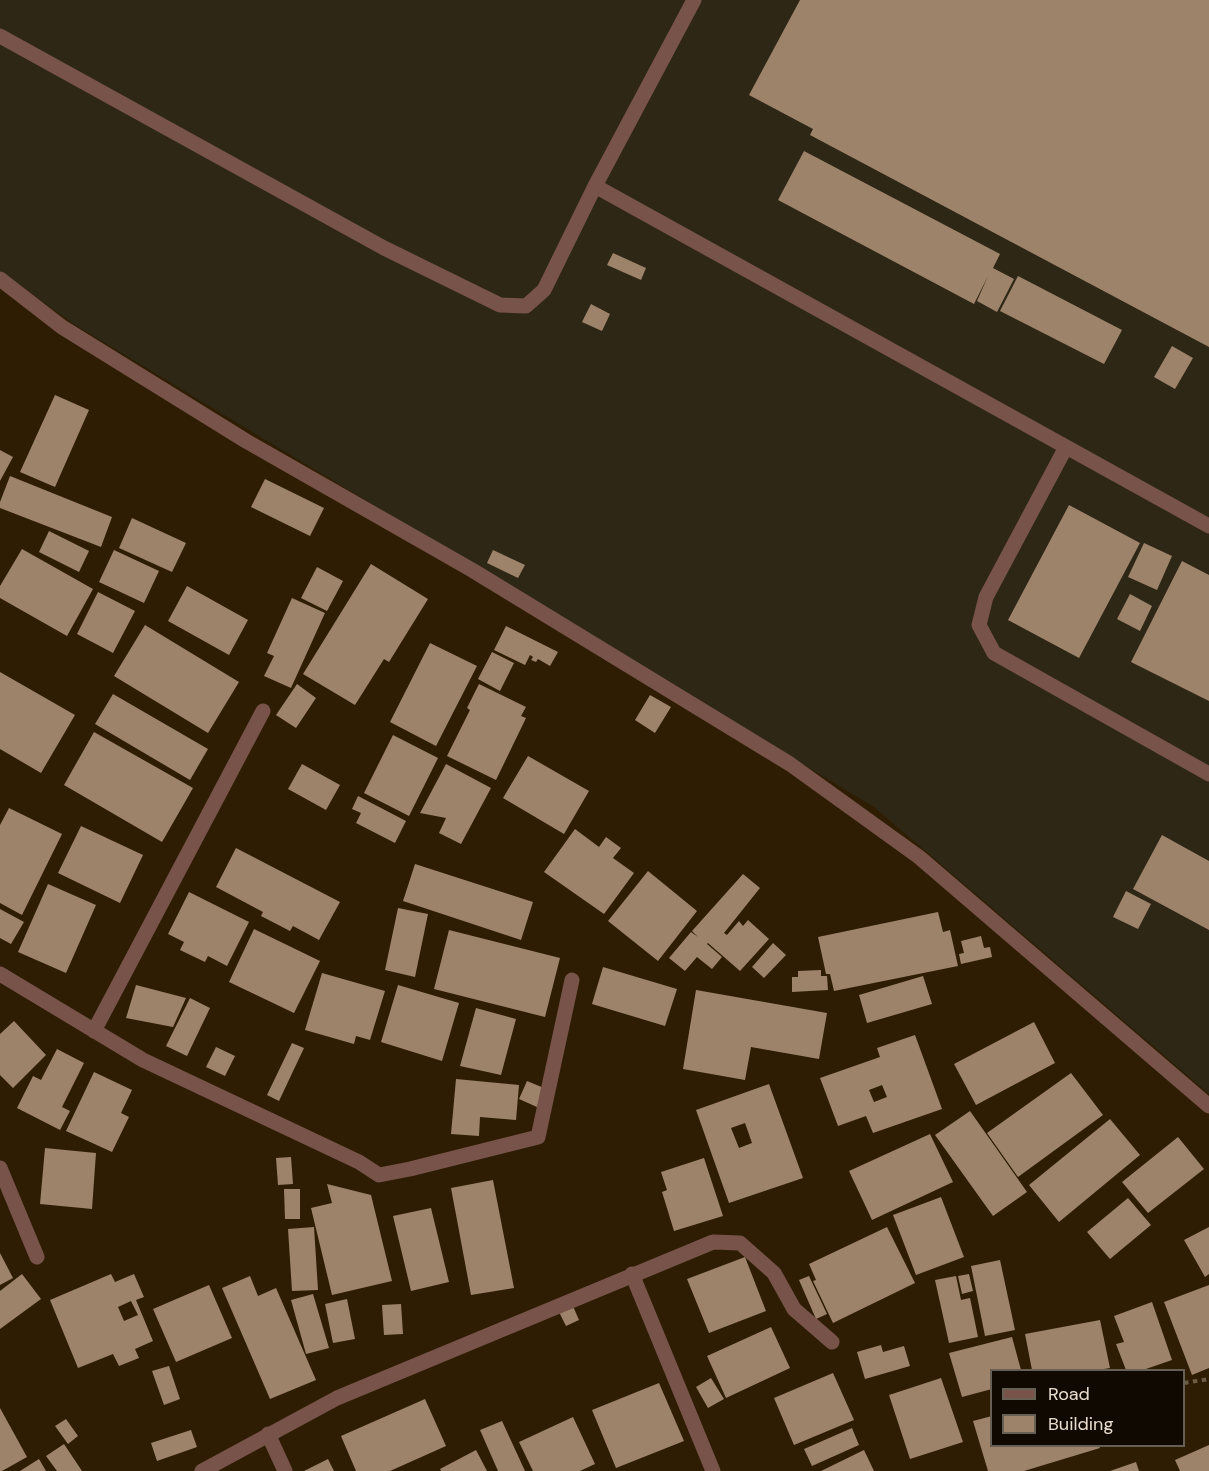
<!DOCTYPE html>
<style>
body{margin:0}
#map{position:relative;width:1209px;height:1471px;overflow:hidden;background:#2e1d03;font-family:"DM Sans",sans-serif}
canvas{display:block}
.legend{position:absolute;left:990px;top:1369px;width:195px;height:78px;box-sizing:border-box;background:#100902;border:2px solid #675e54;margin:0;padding:8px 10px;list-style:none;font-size:18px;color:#eadecf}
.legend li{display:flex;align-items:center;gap:12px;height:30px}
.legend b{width:30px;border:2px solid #675e54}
</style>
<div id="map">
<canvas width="1209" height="1471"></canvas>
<ul class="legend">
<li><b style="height:8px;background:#77534a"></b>Road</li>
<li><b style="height:16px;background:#9e836b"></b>Building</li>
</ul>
</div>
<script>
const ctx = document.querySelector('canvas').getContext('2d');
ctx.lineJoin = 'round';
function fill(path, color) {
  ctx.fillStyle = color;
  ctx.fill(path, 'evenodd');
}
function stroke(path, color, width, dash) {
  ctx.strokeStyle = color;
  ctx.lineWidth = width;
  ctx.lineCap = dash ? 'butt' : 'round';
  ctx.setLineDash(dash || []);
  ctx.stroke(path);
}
fill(new Path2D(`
 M0,0H1209V1094L874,807L75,325L0,271Z`), '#2e2716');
fill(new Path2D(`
 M800,0H1209V347L810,135L813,129L749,95Z
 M804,151L1000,254L993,268L1014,279L997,312L977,301L988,276L974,304L778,200Z
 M613,253L646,268L641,280L607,265Z
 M1018,276L1122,330L1104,364L1000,311Z
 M591,304L610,314L602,331L582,322Z
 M1172,346L1193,358L1175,389L1154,377Z
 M55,395L89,410L55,487L20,472Z
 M0,450L13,457L0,481Z
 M10,476L112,517L101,547L0,508V502Z
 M265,479L324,508L310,536L251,507Z
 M1069,505L1140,543L1079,658L1008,620Z
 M132,518L186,543L172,572L119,548Z
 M49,531L89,551L79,572L39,552Z
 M1144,543L1172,556L1157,590L1128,577Z
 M22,549L93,589L67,636L0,598V586Z
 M114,550L159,571L144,603L99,582Z
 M493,550L525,565L518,578L487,563Z
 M1182,561L1209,575V701L1131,662Z
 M371,564L428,599L389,662L384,659L355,705L303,674Z
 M317,567L343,581L327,611L301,598Z
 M187,586L248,620L229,655L168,621Z
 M98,592L135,611L113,653L77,634Z
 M1130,594L1152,606L1140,631L1117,619Z
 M292,598L325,613L291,688L264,676L274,656L267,653Z
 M145,625L239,682L208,733L114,676Z
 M506,626L558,652L550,666L538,659L536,662L531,660L533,657L530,655L525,665L494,650Z
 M430,643L477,666L436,746L390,722Z
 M492,652L514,663L500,691L478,679Z
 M0,672L75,715L41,773L0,749Z
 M297,684L316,698L296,728L276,715Z
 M479,684L526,707L521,716L526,718L496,780L447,756L470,710L467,708Z
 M113,694L208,749L190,780L95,724Z
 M650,695L671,707L655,733L635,720Z
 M94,732L193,788L162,842L64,785Z
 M393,735L438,758L409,816L364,793Z
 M528,756L589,791L564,834L503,798Z
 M302,764L340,785L326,810L288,789Z
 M446,764L491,788L461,844L439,833L446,818L420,813Z
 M358,796L406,821L395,843L356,823L361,813L352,809Z
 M9,808L62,834L22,915L0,903V825Z
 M81,826L143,855L120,903L58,873Z
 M575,829L599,847L606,837L621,848L613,858L634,873L604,914L544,872Z
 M1162,835L1209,861V930L1133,889Z
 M236,848L340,902L319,940L293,926L290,931L261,916L263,912L216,887Z
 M415,864L533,902L521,940L403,901Z
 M648,871L697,911L658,961L608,921Z
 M743,874L760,888L724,933L727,935L739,921L743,926L748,920L769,939L740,971L708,943L707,944L722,957L712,969L697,957L685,971L669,958L691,932L698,937L692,931Z
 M48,884L96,905L66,973L18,952Z
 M1126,891L1151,904L1138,929L1113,917Z
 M189,892L249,922L227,966L208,956L205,962L180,950L184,942L168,934Z
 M398,908L428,914L415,977L385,970Z
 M0,909L24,922L11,944L0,938Z
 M938,912L943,932L950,930L958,966L834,991L830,974H826L818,937Z
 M254,929L320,961L294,1013L229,982Z
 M449,930L560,958L545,1017L434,989Z
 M981,936L984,948L990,947L992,957L961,964L959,954L964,953L961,941Z
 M773,943L786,955L764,978L752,967Z
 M603,967L677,989L665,1026L592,1004Z
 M821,970V976H827L828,990L792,992V977H798V971Z
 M322,973L385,991L370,1040L356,1036L354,1044L305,1030Z
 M923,976L932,1004L867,1023L859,995Z
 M136,985L186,998L173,1027L126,1018Z
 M398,985L459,1003L442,1061L381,1042Z
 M696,990L827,1013L819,1059L751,1047L745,1080L683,1069Z
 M190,998L210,1008L187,1056L166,1046Z
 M476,1008L516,1019L501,1075L460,1066Z
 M14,1021L46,1055L13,1088L0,1075V1034Z
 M1034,1022L1055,1063L976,1105L954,1064Z
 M915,1035L942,1109L873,1133L866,1116L838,1126L820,1078L880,1057L877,1048ZM882,1085L887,1097L874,1102L869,1090Z
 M292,1043L304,1048L279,1101L267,1095Z
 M216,1047L235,1056L225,1076L206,1067Z
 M57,1049L84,1063L62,1107L70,1111L60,1130L17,1108L33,1076L41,1080Z
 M94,1072L132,1090L121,1113L129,1117L112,1152L66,1131Z
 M1071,1073L1103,1115L1018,1177L987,1133Z
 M456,1079L519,1085L516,1120L480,1117L479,1136L451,1134Z
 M527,1081L544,1088L537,1107L519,1099Z
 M769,1084L803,1178L729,1203L696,1110ZM745,1123L752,1143L739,1148L731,1128Z
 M970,1111L1027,1192L993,1216L935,1135Z
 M1110,1119L1140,1155L1059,1222L1029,1185Z
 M930,1134L953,1182L872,1220L849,1171Z
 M1178,1137L1204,1169L1148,1213L1122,1182Z
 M45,1148L96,1153L92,1209L40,1204Z
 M291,1157L293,1184L278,1185L276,1158Z
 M704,1158L723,1216L674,1231L662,1192L667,1190L661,1172Z
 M493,1180L514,1288L471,1295L451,1188Z
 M327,1184L371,1195L392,1281L332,1295L311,1208L332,1203Z
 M284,1189H300V1219H285Z
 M941,1197L964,1257L916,1275L893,1215Z
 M1128,1198L1151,1225L1110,1259L1087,1232Z
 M431,1208L449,1282L411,1291L393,1216Z
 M314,1227L318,1290L292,1291L288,1229Z
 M887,1227L915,1283L833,1323L813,1281L816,1280L809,1264Z
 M1209,1227V1274L1205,1277L1184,1240Z
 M0,1253L13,1278L0,1285Z
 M745,1257L766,1311L709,1333L687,1279Z
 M1000,1260L1015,1330L985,1336L971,1266Z
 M22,1274L41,1299L0,1329V1291Z
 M111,1274L115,1282L134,1274L144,1297L136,1300L153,1341L135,1349L139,1358L119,1366L113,1354L78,1368L50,1300ZM131,1301L138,1315L124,1321L118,1307Z
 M969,1274L973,1291L962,1294L958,1276Z
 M250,1276L258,1296L276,1288L316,1380L270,1399L222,1288Z
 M809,1276L827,1314L816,1319L799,1280Z
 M956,1276L961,1300L970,1298L978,1337L949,1343L935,1280Z
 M209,1285L232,1338L176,1362L153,1309Z
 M1209,1285V1368L1192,1375L1164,1302Z
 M313,1294L329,1348L306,1354L291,1300Z
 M347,1299L355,1339L333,1343L325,1304Z
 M1152,1302L1172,1360L1143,1370H1126L1116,1344L1124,1342L1114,1316Z
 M401,1304L403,1334L384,1335L382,1305Z
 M572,1304L579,1320L566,1326L558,1310Z
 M1100,1320L1110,1368L1098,1370H1032L1025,1334Z
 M771,1327L790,1368L726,1398L707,1356Z
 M1012,1337L1021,1370H992V1389L962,1397L949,1353Z
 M881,1345L883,1352L904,1346L910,1366L865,1379L857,1352Z
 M169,1366L180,1399L164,1405L152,1371Z
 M833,1373L854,1420L794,1445L774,1398Z
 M711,1378L724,1399L708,1408L696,1387Z
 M941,1378L963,1442L910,1459L889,1395Z
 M659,1383L684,1441L616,1468L592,1410Z
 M425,1399L446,1446L390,1471H356L341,1436Z
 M0,1408L27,1457L2,1471H0Z
 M992,1416V1446H1099L1100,1448L1024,1471H988L973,1421Z
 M573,1417L595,1464L580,1471H533L519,1442Z
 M66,1419L78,1436L68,1444L55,1426Z
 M502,1421L525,1471H498L480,1430Z
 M852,1428L859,1445L812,1466L804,1449Z
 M191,1430L197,1447L157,1461L151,1443Z
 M64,1444L82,1471H57L46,1456Z
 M1209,1445V1471H1180L1175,1460Z
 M476,1450L487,1471H441L440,1469Z
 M864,1450L874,1471H821Z
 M39,1459L46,1471H20Z
 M328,1459L334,1471H304Z
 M1136,1462L1139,1471H1110Z`), '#9e836b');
stroke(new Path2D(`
 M1184,1383L1209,1379`), '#6b5c45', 4, [4.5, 4.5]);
stroke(new Path2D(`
 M0,36L384,248L500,305L526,306L544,290L595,186L694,0
 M595,186L1209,526
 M1066,447L986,597L979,625L994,653L1209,774`), '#77534a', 15);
stroke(new Path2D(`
 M0,279L62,327L246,441L472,570L790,764L919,857L1209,1106
 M0,974L143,1060L359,1162L379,1175L410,1169L538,1137L572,980
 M94,1031L263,711
 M0,1168L37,1257
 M632,1274L713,1471
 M268,1434L285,1471
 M202,1471L337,1398L713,1242L740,1243L774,1273L794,1309L832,1342`), '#77534a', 15);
</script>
